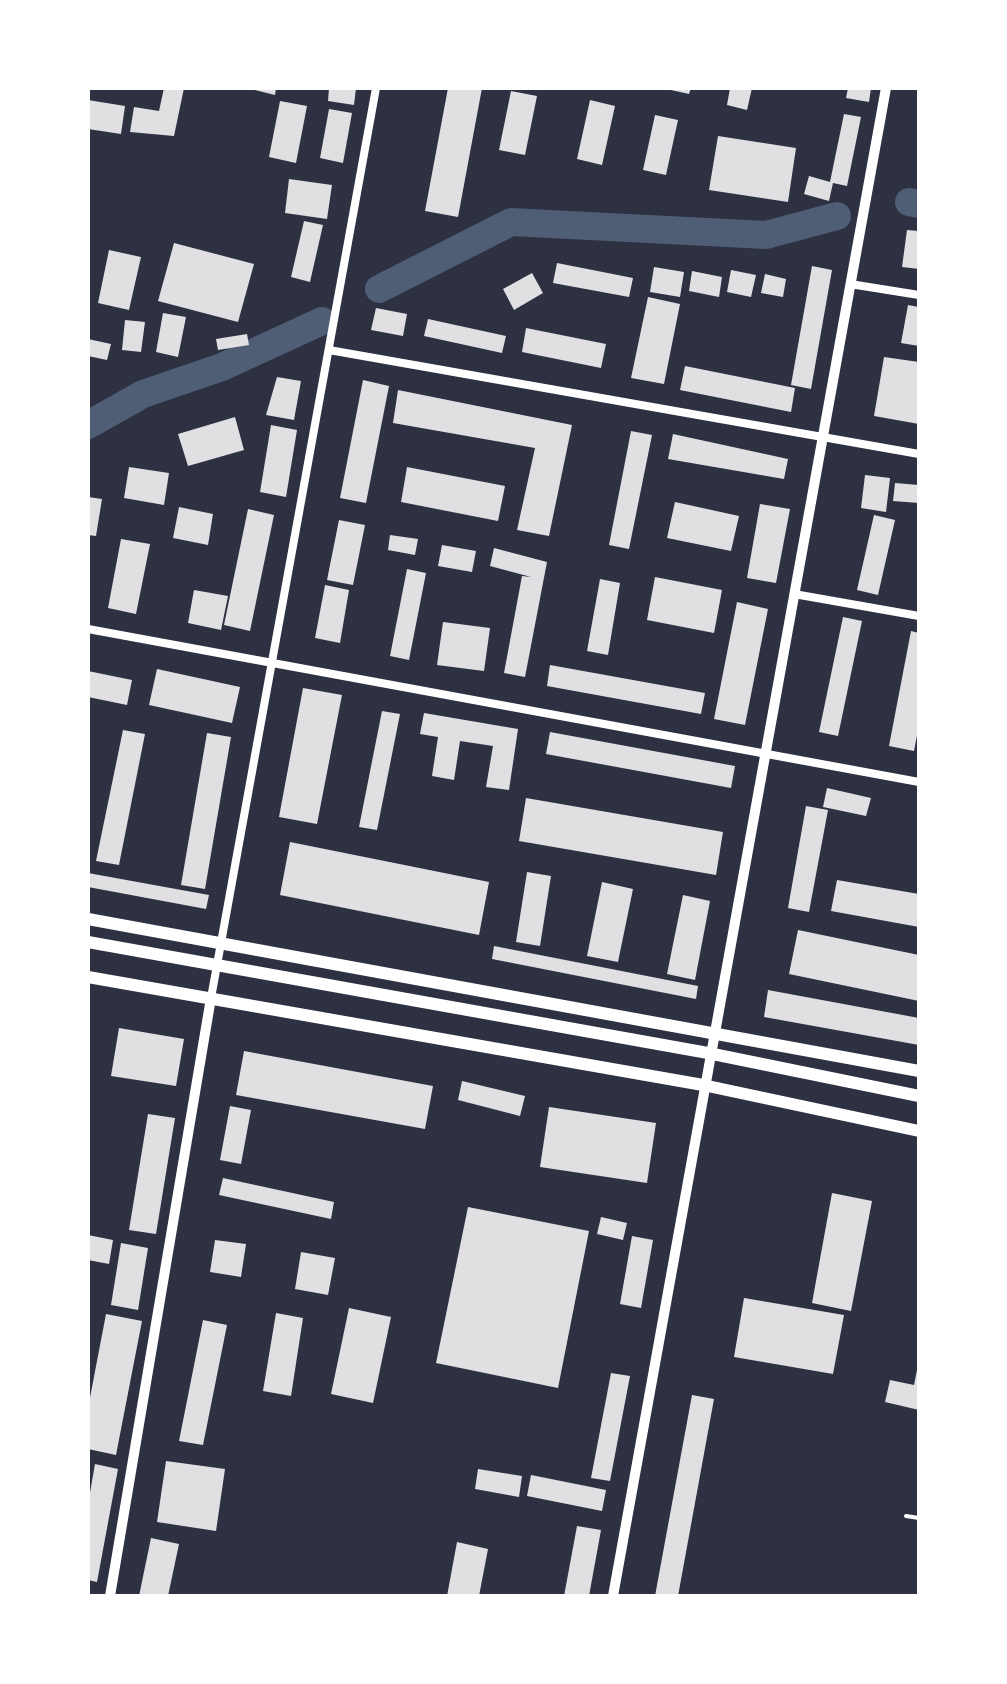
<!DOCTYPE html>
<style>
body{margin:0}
#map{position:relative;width:1007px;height:1684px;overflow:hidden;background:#2d3142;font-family:Arial,sans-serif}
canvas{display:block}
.frame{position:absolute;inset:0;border:90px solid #fff;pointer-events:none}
</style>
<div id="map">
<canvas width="1007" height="1684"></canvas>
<div class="frame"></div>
</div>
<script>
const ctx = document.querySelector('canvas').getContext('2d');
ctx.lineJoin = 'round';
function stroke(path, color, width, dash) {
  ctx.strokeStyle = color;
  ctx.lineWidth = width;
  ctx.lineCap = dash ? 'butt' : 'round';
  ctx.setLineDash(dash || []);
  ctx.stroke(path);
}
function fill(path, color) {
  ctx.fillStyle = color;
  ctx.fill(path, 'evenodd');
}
stroke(new Path2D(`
 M909,202L919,204
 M379,289L511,222L766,235L837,216
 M88,425L143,394L222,367L322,321`), '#4f5d75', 28);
fill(new Path2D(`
 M164,88H184L174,136L130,132L134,107L159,111Z
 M247,88H276L275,95Z
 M329,88H356L354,105L328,101Z
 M448,88H482L458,217L425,211Z
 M662,88H691L689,94Z
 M730,88H752L747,110L727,105Z
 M848,88H871L869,102L846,98Z
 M511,91L537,96L525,155L499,150Z
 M88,100L125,106L121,134L88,129Z
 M590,100L615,106L602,165L577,159Z
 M280,101L307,106L296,163L269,157Z
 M329,109L352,113L343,163L320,158Z
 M844,114L861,117L847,186L833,183L829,201L804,194L809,176L830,182Z
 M655,115L678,120L666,175L643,170Z
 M718,136L796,148L788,202L709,190Z
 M289,179L332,185L327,219L285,213Z
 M304,221L323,225L310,282L291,277Z
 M907,230L919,231V269L902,267Z
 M174,243L254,264L238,322L158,301Z
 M109,250L141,257L129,310L98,303Z
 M557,263L633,278L629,297L553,283Z
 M812,266L832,270L811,389L791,385Z
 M654,267L684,272L680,297L650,292Z
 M731,270L756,275L751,297L727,292Z
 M692,271L722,277L719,297L689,291Z
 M532,273L543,293L514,310L503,289Z
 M765,274L786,279L783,297L761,293Z
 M648,297L680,304L664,384L631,378Z
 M908,305L919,307V346L901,343Z
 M376,308L407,314L403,336L371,330Z
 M163,313L186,317L178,357L156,352Z
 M428,319L506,336L502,353L424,336Z
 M125,320L145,322L141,352L122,350Z
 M526,328L606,344L601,368L522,352Z
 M247,334L249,345L218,350L216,339Z
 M88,339L111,344L107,360L88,356Z
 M884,357L919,362V424L874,416Z
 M685,366L795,388L791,412L680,390Z
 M277,377L301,381L294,420L266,415Z
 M363,380L389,386L366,503L340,498Z
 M398,390L572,425L549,536L517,530L535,448L393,423Z
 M235,417L244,450L188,466L178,434Z
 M271,425L297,430L286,497L260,492Z
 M631,431L652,435L629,549L609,545Z
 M673,434L788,459L784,479L668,459Z
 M129,467L169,473L164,505L124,498Z
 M407,467L505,486L498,521L401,502Z
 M865,475L890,478L886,512L861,508Z
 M895,483L919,485V503L893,501Z
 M88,497L102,499L96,536L88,535Z
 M675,502L739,516L731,551L667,538Z
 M760,504L790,509L776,583L747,578Z
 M179,507L213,514L208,545L173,538Z
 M248,509L274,515L250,631L224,625Z
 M874,515L895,520L878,595L857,590Z
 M339,520L365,525L353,585L327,580Z
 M390,535L418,539L415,555L388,550Z
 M121,539L150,544L136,614L108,608Z
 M442,545L476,551L472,572L438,566Z
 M494,548L547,562L525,677L504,673L522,576L531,577L490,566Z
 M407,569L426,573L409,660L390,656Z
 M655,577L722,590L714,633L647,620Z
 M600,579L620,583L608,655L587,651Z
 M325,585L349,590L340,643L315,638Z
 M194,590L228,596L221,630L188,623Z
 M737,602L768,609L745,725L714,719Z
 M843,617L862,621L838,736L819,732Z
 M443,622L490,628L484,671L437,665Z
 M911,631L919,633V725L914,751L889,746Z
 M550,665L705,693L701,714L547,686Z
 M157,669L240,687L232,723L149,705Z
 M88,671L132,680L127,705L88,697Z
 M303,688L342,695L317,824L279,817Z
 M382,711L400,714L377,830L359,827Z
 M424,713L518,729L509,790L486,787L493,746L460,741L454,780L432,776L438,737L420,734Z
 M123,730L145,734L119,865L96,861Z
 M550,732L735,766L731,788L546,754Z
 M207,733L231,737L205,889L181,885Z
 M827,788L871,798L866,816L823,807Z
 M526,798L723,832L716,875L519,841Z
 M806,806L828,810L809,912L788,908Z
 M290,842L489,882L479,935L280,895Z
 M527,872L551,876L540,946L516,942Z
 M88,873L209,895L206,909L88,887Z
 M837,880L919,894V927L831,911Z
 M602,882L633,889L618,962L587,956Z
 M683,895L710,901L695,980L667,974Z
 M798,930L919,955V1001L789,974Z
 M494,946L698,986L696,999L492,959Z
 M768,990L919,1018V1045L764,1017Z
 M119,1028L184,1039L176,1086L111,1076Z
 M244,1051L433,1086L425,1129L236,1095Z
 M462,1081L525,1096L520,1116L458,1100Z
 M230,1106L251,1110L241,1164L220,1160Z
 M549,1107L656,1123L647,1183L540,1167Z
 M148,1114L175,1118L156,1234L129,1230Z
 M223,1178L334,1202L331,1219L219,1195Z
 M832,1193L872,1201L851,1311L812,1303Z
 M468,1207L589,1231L558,1388L436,1363Z
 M601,1217L627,1223L623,1240L597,1234Z
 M88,1235L113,1240L109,1264L88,1260Z
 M632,1236L653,1240L641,1308L620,1304Z
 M215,1240L246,1244L241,1277L210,1272Z
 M121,1243L148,1248L138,1310L111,1305Z
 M301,1252L335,1258L328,1295L295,1289Z
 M744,1298L844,1315L833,1374L734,1357Z
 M349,1308L391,1317L373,1403L331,1394Z
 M276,1313L303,1318L291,1396L263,1391Z
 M106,1314L142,1321L116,1455L88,1449V1408Z
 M203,1320L227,1325L203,1445L179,1441Z
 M918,1365L919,1410L885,1402L890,1380L914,1385Z
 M611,1373L630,1376L610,1481L591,1478Z
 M692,1395L714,1399L678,1596H655Z
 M166,1461L225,1469L216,1531L157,1522Z
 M95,1464L118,1469L97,1582L88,1580V1504Z
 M478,1469L522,1476L519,1497L475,1489Z
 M531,1475L606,1490L602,1511L527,1496Z
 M577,1526L601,1530L589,1596H564Z
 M151,1538L179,1544L168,1596H139Z
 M457,1542L488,1549L479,1596H447Z`), '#e0e0e3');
stroke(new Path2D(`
 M906,1516L919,1518`), '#fff', 4);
stroke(new Path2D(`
 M850,284L919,295
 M329,350L919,454
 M794,594L919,616
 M88,629L919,782
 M211,998L376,88`), '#fff', 8);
stroke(new Path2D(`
 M110,1596L211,998
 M613,1596L886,88`), '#fff', 10);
stroke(new Path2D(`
 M88,919L919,1071
 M88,942L708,1053L919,1096
 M88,977L703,1085L919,1131`), '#fff', 12);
</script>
